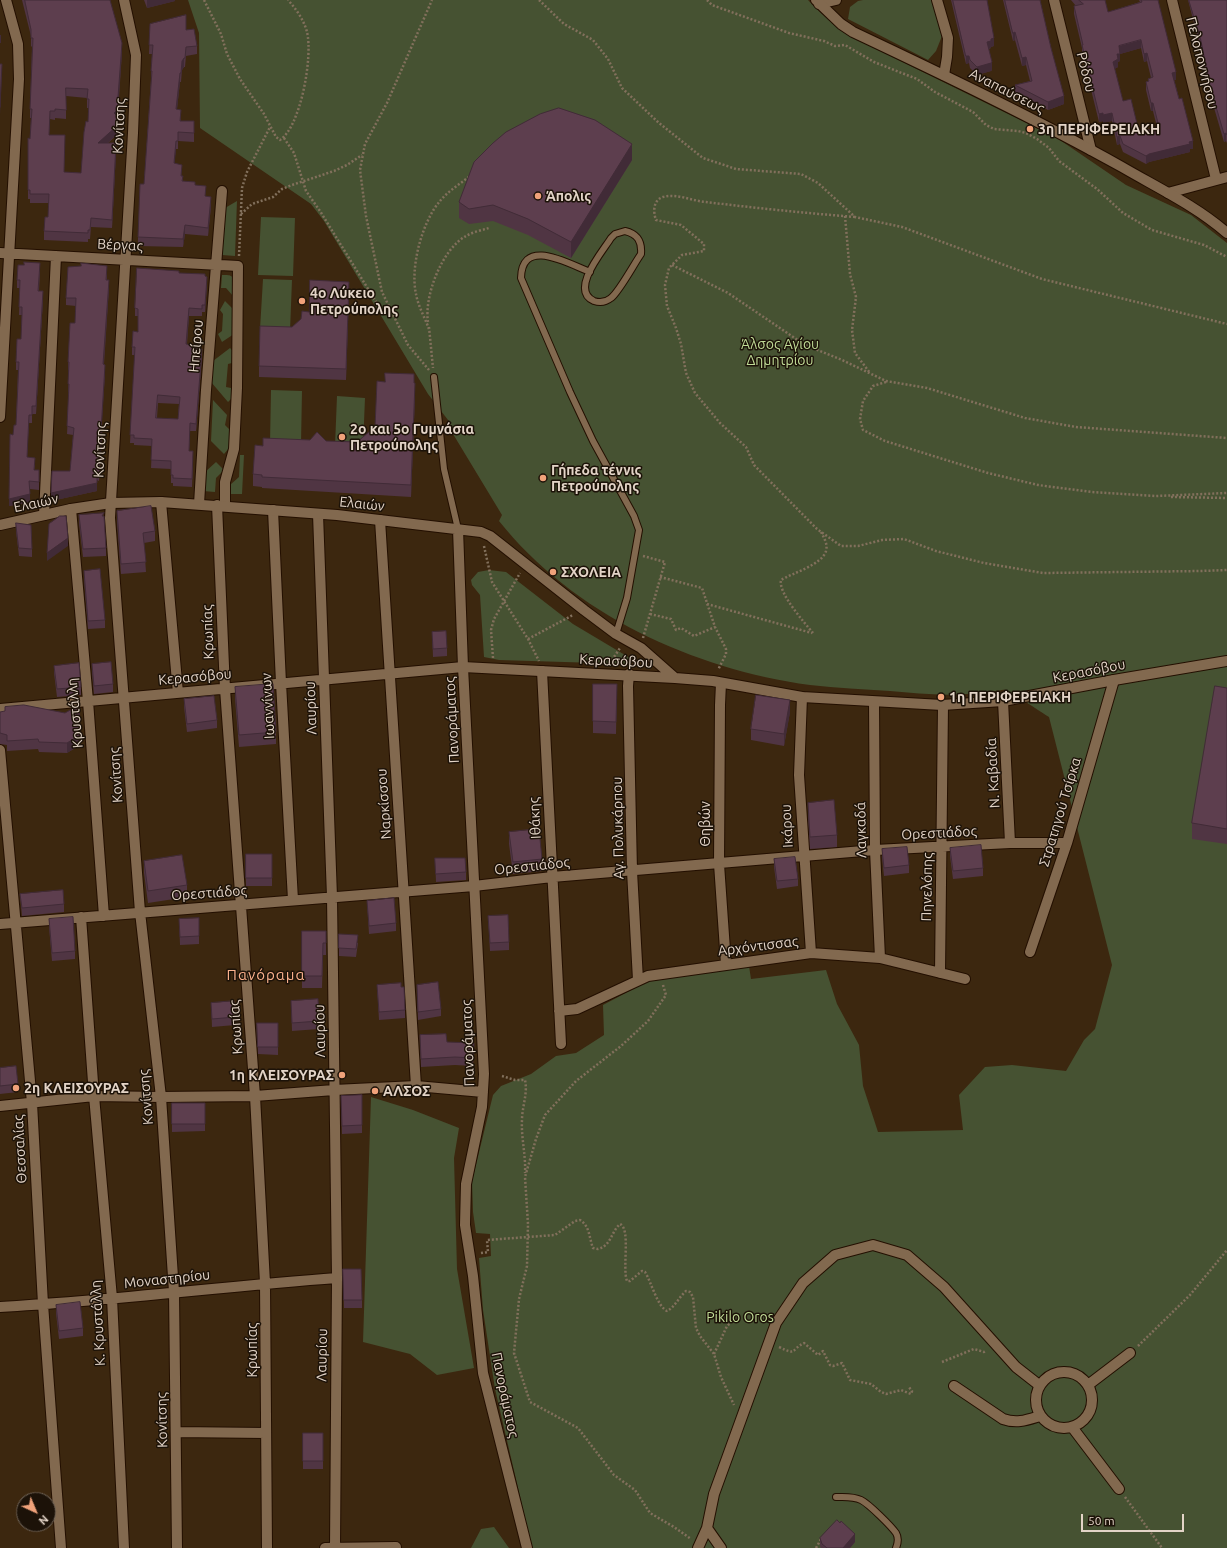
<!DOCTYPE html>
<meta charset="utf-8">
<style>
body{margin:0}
#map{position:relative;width:1227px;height:1548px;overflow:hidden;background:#3c270f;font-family:Ubuntu,sans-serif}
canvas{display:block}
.north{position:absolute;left:16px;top:1492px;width:40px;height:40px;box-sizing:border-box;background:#1c1208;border:1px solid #6c6054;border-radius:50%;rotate:136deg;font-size:11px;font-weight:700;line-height:16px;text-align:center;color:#e3d4c7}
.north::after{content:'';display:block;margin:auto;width:14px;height:18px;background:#f0a27a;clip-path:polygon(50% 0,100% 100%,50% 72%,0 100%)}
.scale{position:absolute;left:1081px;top:1514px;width:103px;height:18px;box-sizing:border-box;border:2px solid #e3d4c7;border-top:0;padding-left:5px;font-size:12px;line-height:14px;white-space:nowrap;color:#e3d4c7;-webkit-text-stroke:3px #1c1208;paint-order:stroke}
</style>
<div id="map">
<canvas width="1227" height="1548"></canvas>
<div class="north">N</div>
<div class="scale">50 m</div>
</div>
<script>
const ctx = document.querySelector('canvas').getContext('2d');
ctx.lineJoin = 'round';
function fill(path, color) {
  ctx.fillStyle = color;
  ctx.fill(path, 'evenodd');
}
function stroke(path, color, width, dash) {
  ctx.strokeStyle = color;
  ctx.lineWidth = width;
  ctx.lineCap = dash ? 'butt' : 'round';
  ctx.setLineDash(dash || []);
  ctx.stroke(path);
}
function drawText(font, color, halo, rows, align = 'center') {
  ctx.font = font + ' Ubuntu,sans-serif';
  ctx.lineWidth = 3;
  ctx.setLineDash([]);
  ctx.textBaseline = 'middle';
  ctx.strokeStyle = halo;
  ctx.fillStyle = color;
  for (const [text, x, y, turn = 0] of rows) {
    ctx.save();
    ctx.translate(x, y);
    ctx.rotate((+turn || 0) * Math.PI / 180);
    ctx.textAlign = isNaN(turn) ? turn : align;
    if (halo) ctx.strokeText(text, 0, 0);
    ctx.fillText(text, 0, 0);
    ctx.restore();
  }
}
fill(new Path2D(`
 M188,0H808C827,20 839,30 864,43L1057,138L1126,185L1191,215L1227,243V1548H532L495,1389L483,1310L479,1258L491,1256L490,1234L476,1233L473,1212L472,1181L493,1095L501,1086L531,1074L556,1056L576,1053L604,1035L603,1005L652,979L749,966L751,979L826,970L837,1004L859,1045L863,1086L878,1132L963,1130L959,1095L985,1067L1012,1065L1066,1071L1084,1040L1095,1029L1112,965L1049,717C1042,713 1011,691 1005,690C1003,689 999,691 996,691C986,692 976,694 966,694C941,696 915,693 890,691C863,689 837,688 810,685C693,669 573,614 499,521L502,515L453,434L448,420L428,394L324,221L311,204L200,128L199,33Z
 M863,0H932L942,36L936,51L928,60L848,19L850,7L858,1Z
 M237,201L235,256L222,255L225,208Z
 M261,217L295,218L293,276L258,275Z
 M222,275C227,275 231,274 234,279L233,296L226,288H221Z
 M263,279L292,280L290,331L260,329Z
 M225,301L234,310V334L222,342L218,334L222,331L223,314L220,310Z
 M230,348L233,351L232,363L228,364L226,387L231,388V399L228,402L211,382L213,361Z
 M271,390L302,391L301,444L270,443Z
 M337,396L365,398L363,447L335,446Z
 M213,400L227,415L225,425L230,430L229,448L224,454L211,441Z
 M240,455H244L242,494H230V485L239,477Z
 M216,462L224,470L216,478L215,492L203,491L204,473Z
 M489,570L506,572L573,624L630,658L632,662L629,664L499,660L484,657L480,595L472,585L471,580L478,572Z
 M371,1097L413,1110L459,1128L454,1158L457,1269L474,1368L437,1375L410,1354L363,1342Z
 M494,1527L509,1548H471L481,1529Z`), '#465232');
const lane = new Path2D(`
 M625,231C638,234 642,242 641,254C634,264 619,292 611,298C606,302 600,303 594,301C569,290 603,251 611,238L615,234Z
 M590,272C569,264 522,236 521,278L570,392L593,441L634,516L639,530L627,598L616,634
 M434,377L444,469L458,529
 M836,1497C844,1497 853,1496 861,1500C869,1504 891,1526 896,1533C899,1538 898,1543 896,1548`);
const street = new Path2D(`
 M124,0L136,55L133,133L110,518L140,912L161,1097L174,1292L177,1548
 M937,0L948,38L947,57L944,75
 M1054,0L1091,150
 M1172,0L1216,179
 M819,4L836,0
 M1168,193L1227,177
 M0,253L238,266L237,388L234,449L225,482V506
 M0,417L19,79L18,44L6,0
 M161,502L178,693
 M199,504L206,390L222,191
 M217,505L225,689L255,1096L265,1283L267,1548
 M71,509L88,701L104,916
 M273,510L281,683L293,900
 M318,514L332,897L337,1278L335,1548
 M44,515L56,256
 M380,520L416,1086
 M542,671L561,1044
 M629,674L628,686L632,871L638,980
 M721,683L720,705L719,864L726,964
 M802,697L799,775L811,953
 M1003,701L1010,843
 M874,702L875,850L880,958
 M0,709L463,667L484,1074L482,1107L466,1184L465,1225L473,1276L483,1373L527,1548
 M0,750L32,1103L43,1304L61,1548
 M81,917L94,1096L112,1298L124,1548
 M0,924L474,886L552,877L875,850L1010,843H1067
 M1030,952L1067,843L1114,680
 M940,973L943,705
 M559,1011L577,1009L648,976L811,953L880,958L965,979
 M0,1106L94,1096L161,1097L255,1096L334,1090L416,1086L483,1092
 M0,1307C113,1301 225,1286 337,1278
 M1036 1400a28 28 0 1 1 56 0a28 28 0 1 1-56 0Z
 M1088,1385L1130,1353
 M954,1386L1003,1419C1017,1424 1027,1420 1040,1416
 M1072,1427L1119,1489
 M176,1432L266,1433
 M707,1528L721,1548
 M325,1548L396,1547V1548
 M698,1548L707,1528L714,1494L776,1323L803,1283L835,1255L873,1245L907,1255L944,1287L1016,1367L1039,1385`);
const secondary = new Path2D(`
 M816,0L841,24L853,32C944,75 1034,118 1122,167C1158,188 1196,206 1227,233
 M0,525L71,509L111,503L161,502L337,515L481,532L490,536L584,610L616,634L641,648L675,678
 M458,529L463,667L675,678L713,681L802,697L942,705L1003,701L1114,680L1227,661`);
stroke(lane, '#230f00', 8);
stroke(street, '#230f00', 12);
stroke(secondary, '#230f00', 12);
stroke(new Path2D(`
 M204,0L221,34L227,54L240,79L264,114L276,137L280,140C301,126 313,56 307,32C304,20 296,9 288,0
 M539,0L564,24L593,40L608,59L622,88L659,123L703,158L736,169L801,174L818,183L855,217L902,227L1042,279L1227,324
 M707,0L712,5L789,33L824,41L835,46L845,45L874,62L917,79L935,92L973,112L986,125L994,129L1018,131L1026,133L1037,139L1049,148L1059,161L1097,189L1123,213L1152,230L1204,245L1227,257
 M284,138L294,153L306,191L320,211L378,305L385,314L394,316
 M241,214L252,204L273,197L282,189L292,185L334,171L347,165L362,155
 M845,216L850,274L856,297L852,330L855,353L870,373
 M855,217C805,213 755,208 706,202C692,201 677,193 663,197C653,200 653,212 656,220L681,225L704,244V251L682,255L669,268L665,285L667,306L676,328L681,344L686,373L695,393L720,423L746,447L754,465L817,529L841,546H858L882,540L904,539L936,551L984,563L1043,573L1201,571L1227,570
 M239,256L242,188L247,172L270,127
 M672,265L728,293L805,345L842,360L886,381L927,388L1025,418L1076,427L1227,438
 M428,322C424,296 442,249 466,236C473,232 482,230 489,228
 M429,327L433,368
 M429,329C425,318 418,306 416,294C410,267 422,222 440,201C448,191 460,184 470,176
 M429,370L408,345L382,292L366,216L360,170L365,144L387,103L432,0
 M886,382L873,386L863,401L860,419L863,430L885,441L988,473L1038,485L1092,492L1156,496L1227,493
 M1171,497L1227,498
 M484,546L492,582L528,639L539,661
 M643,556L665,562L643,638
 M660,577L702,588L715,627L726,649V654L718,670
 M707,604L812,633
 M650,614L671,619L676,630L681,628L694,636L715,627
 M813,633C804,622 778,593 781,580C792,573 822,565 826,551C828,544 824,538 821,532
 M528,639L573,615
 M493,658L491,630L494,619L520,573
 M613,664L612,660L620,648
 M663,985L666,995L648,1021L621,1046L576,1081L545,1115L536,1139L525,1177L528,1224L527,1266L519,1299L514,1353L530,1402L578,1428L614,1475L635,1490L650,1513L674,1527L691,1539
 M502,1076L515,1080H525C528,1093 522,1107 522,1120C521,1138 526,1155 525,1173
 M481,1253L488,1252L487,1240L555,1235L575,1221L580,1220C590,1226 589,1238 593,1248L598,1249C611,1246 611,1232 620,1224C631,1229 622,1268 627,1281H630L642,1271L645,1272C651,1281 657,1306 667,1311C675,1307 679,1297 686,1291L690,1292L693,1297L696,1328L700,1336L714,1354L721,1377L734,1405
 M1138,1346L1190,1295L1227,1250
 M779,1347C798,1356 790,1350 804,1343L818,1355L823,1351L830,1365L833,1366L842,1363L850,1380L871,1384L881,1392L886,1394L901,1390L911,1394L912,1391L908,1386
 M714,1354L727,1326L738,1316
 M942,1362L974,1349L984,1352L986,1351
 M1125,1497L1162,1548
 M816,1548L821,1539`), '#82705c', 2.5, [2, 2]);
stroke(lane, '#82694f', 6);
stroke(street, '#82694f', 10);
stroke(secondary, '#82694f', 10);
fill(new Path2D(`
 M22,0H110L122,52L119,98L120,107L119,117H118V134L108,143L116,152L112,228L91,227L90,239H88V242L44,240V231L48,217L49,203H30V199H28V138L30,139L31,118H30V109L32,47L31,46V36ZM66,96L87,98V108H89L88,122L81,173L64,172L49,135L50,119L55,120V118L66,119Z
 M144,0H175V1L147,8Z
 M951,0H987L994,46L991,47V48L989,49L992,70L991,71L977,75L970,68L969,63L966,64Z
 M1003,0H1040L1064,104L1048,110L1015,93V85L1030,81L1026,65L1022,66L1015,40L1013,41Z
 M1071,0H1105L1108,12L1140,2L1139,0H1158L1176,80H1174L1193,149H1190V152L1149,162L1146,164L1123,152L1120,144L1117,145L1112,121L1103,123V121L1099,122L1082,53V48L1074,14V6H1076ZM1141,48L1144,62L1147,61L1151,78L1148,79V81L1146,82V90L1151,111H1153L1157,127L1139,132L1123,101L1114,69L1118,67V62L1120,61V54Z
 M1188,0H1227V143L1226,141L1224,142L1210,94L1201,50Z
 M150,24L186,30L197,46V54L186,56L185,67H184L182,70L181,82H180L177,109L181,121L194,130V142L178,141V149H176L174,163L182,176L183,181L195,185L206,197L211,206L208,236L185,234L183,247L138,246V237L144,184L151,80V71L152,54H149Z
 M632,160L571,258L528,235L493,221L469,224L459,218V202Z
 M40,271L39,291L43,299L36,414H32V423H29L27,457L35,465L34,470L39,478V490L30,489V502L9,506L13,435L16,425L18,370H16V362L21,339L22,315H19L20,288H17V280Z
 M179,273L205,276L207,284L205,312H202V316H189L187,344L202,356L196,431H190L189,451L193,459L192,487L173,486V483H171V469L151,468L152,446L134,445V443H130L135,355H132V347L138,332V316H135V308ZM158,403L179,404L178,419L157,418Z
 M107,274V280L109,288L104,364L105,373L101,431L102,439L99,481L97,480V491L51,501L70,471L72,449L73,435L67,434L69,392H68L69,370H68V362L75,323L76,306L66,305V298Z
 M349,293L346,380L259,377V366L292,327L309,312Z
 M414,383L415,395L411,497L262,488V487L253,486V474L263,446L326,441L357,442L375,427Z
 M117,511L155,531V541L144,543L146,572L121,574L117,522Z
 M79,515L106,548V556L83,557L79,523Z
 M16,523L32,549V557L19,556L16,531Z
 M84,571L105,620V628L88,629L84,579Z
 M432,632L447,648V656L433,657Z
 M92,664L113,684V692L94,694L92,672Z
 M54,666L81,687V695L57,697L54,673Z
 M593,684H617L616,734L593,733Z
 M235,687L276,732V744L239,747L235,699Z
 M1227,688V844L1192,839V823Z
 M184,699L217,720V728L187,732L184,707Z
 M5,707L80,745L67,753L39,752L38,749L7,751V745L0,744V712H5Z
 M790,712L784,746L751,740V729Z
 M808,803L837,835V847L810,849L808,815Z
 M509,832L542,859V871L513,874L509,844Z
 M950,848L983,868V876L953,879L950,856Z
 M882,849L909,865V873L884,876L882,857Z
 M246,854H272V886H246Z
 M435,858L466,872V880L436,882Z
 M774,859L798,879V886L777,889L774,867Z
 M144,861L187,885V897L148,903L144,873Z
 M20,894L64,904V912L22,916Z
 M367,901L396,923V931L369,934Z
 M488,916L509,942V950L490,951Z
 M49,919L75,951V959L52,961L49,927Z
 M179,919L199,936V944L180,945Z
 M302,931H326V955H323L322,988H302Z
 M339,934L358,943L356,957L339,956Z
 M377,985L401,987L405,1010V1018L379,1020Z
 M417,985L441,1009V1016L418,1020Z
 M291,1001L319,1021V1029L292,1031Z
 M211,1003L235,1017V1025L212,1027Z
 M257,1023H278V1055L258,1054Z
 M420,1035L447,1042L474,1051L473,1066L455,1065L421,1067Z
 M0,1068L18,1084V1092L0,1094Z
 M362,1095V1133L342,1134L341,1096Z
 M172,1103H205V1131L172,1132Z
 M343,1269L362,1300V1308H344Z
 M56,1305L83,1328V1336L59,1339L56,1313Z
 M303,1433H323V1469H303Z
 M820,1538L855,1542L850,1548H821L820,1546Z`), '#503543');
fill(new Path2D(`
 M147,0H175V1L147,8Z
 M1015,32V40L1013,41V33Z
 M0,35H1V43H0Z
 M994,38V46L991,47V48L987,49V42L991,39Z
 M1141,40V48L1120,54V61L1118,62V67L1113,70V62L1117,54L1119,46Z
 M122,43V52L118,106V97Z
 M1147,53V61L1144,62V54Z
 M966,56H969V63L966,64Z
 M1026,57V65L1022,66V58Z
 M184,58V67L182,70L181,82L182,61Z
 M992,62V70L991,71L977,75V67Z
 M2,64V72L0,115V107Z
 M1176,72V80H1172V73Z
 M180,73V82L176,118V109Z
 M1064,96V104L1048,110V102Z
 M120,99L118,134L98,151V143L114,113Z
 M1151,103H1153V111H1151Z
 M1103,113V121L1099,122V114Z
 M1112,113V121L1103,123V115Z
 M1226,133V141L1224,142V134Z
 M1120,136V144L1117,145V137Z
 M176,141V149L174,171V163Z
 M1193,141V149H1190V152L1149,162L1146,164V156L1149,154Z
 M116,143V152L112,228V220Z
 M632,144V160L571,258V242Z
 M211,197V206L208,236V228Z
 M185,225V234L183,247V239Z
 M207,277V284L205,312V305Z
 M109,280V288L103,372V364Z
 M349,282V293L346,380V369Z
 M43,291V299L36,414V406Z
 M189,308V316L186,352V344Z
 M202,349V356L196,431V424Z
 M105,365V373L101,439V431Z
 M415,383V395L411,497V485Z
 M102,431V439L99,481V473Z
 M97,483V491L51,501V493Z
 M30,494V502L9,506V499Z
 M68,538V546L47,561V553Z
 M790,700V712L784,746V734Z
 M80,735V745L67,753V743Z
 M855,1534V1542L850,1548H843Z`), '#412b37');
const building = new Path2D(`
 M25,0H110L122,43L118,97L120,99L119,108L114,113L118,117V125L98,143H116L112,220L91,218L90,230H88V233L44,231L45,217H48L49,194H30V190H28V138L30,139L32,109H30L33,38H31V30ZM66,88L88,89L87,99H89L88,122L86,121L84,132L81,173L64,172L65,135H49L50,111H55V109L66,110Z
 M953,0H987L994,38L991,39V41L987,42L992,62L991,63L977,67L970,60L969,56H966Z
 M1005,0H1040L1051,48L1064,96L1048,102L1015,85L1032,81L1026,57L1022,58L1015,32L1013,33Z
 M1079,0H1105L1108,12L1142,2L1141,0H1158L1176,72L1172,73L1179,99L1182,98L1193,141L1189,142L1190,144L1149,154L1146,156L1123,144L1120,136L1117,137L1112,113L1103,115V113L1099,114L1082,45H1083L1074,6L1083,4ZM1141,40L1144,54L1147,53L1153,77L1148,79L1149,81L1146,82L1151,103H1153L1159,127L1139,132L1131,99L1123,101L1113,62L1118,59L1117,54H1120L1119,46Z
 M1189,0H1227V135L1226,133L1224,134L1210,86L1201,41Z
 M186,15V30L194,29L197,46L186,47L185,58H184L182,61L181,73H180L176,109L181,110L180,121H194V133L178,132V141H176L174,163L182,165L181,176H183L182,181L195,182V185L206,186L205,196L211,197L208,228L185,225L183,239L138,237L140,184H144L152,71H151L153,45H149L150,24Z
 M0,64H2L0,107Z
 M559,108L595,120L632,144L571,242L528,219L493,205L469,209L459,202L474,162L493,143L506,132L540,114Z
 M24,262L40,263L38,291H43L36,406H32V415H29L27,457L35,458L34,470H39V482L29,481L30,494L9,499L10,434L13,435L14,425H16L19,362H16L17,339H21L22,314V307H19L20,280H17L18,265H24Z
 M81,263L107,266L106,280H109L103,364L105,365L101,431H102L99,473H97V483L51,493L52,471H70L72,449L74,428L67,426L69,384H68L69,362H68L70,323H75L76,298H66L68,267L81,266Z
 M137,268L179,271V273L205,274V276L207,277L205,305H202V309L189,308L186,344L198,346L202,349L196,424L190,423L189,451H193L192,479L173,478V475H171V461L151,460L152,439L134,438V435H130L135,347H132L133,331L138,332V309L135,308ZM158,395L180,397L178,419L156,418Z
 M310,280L349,282L346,369L259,366L260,326L292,327L301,319L302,311L309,312Z
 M385,373L414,374V383H415L411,485L262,477V475L253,474L255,445L263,446V438L310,440L317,432L326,441L357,442L375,427L377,381L385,382Z
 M151,506L155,531L143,533L146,562L121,564L117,511Z
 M104,513L102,516H104L106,548L83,549L79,515Z
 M60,516H66L68,538L47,553L49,524Z
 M16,523L31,525L32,549L19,548Z
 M100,569L105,620L88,621L84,571Z
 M446,631L447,648L433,649L432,632Z
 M111,662L113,684L94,686L92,664Z
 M79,663L81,687L57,689L54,666Z
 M273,684L276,732L239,735L235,687Z
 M593,684H617L616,722L593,721Z
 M1215,686L1227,688V829L1192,823Z
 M756,695L790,700L784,734L751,729Z
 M214,696L217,720L187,724L184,699Z
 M24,705L65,713L79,705L80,735L67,743L39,742L38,739L7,741V735L0,733V712L5,711V707Z
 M834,800L837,835L810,837L808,803Z
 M539,829L542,859L513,862L509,832Z
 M981,845L983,868L953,871L950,848Z
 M907,847L909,865L884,868L882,849Z
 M246,854H272V878H246Z
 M182,855L187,885L148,891L144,861Z
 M795,857L798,879L777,881L774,859Z
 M435,858H465L466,872L436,874Z
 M63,890L64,904L22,908L20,894Z
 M394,898L396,923L369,926L367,901Z
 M508,915L509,942L490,943L488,916Z
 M73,917L75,951L52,953L49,919Z
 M199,918V936L180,937L179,919Z
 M302,931H326V943H323L322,976H302Z
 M339,934L358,935L356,949L339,948Z
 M438,982L441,1009L418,1012L417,985Z
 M401,983V987H404L405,1010L379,1012L377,985Z
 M318,999L319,1021L292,1023L291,1001Z
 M234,1001L235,1017L212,1019L211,1003Z
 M257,1023H278V1047H258Z
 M446,1034L447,1042L474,1043L473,1058L455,1057L421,1059L420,1035Z
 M16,1066L18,1084L0,1086V1068Z
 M362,1095V1125L342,1126L341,1096Z
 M172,1103H205V1124H172Z
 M343,1269H361L362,1300H344Z
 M80,1302L83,1328L59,1331L56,1305Z
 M303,1433H323V1461H303Z
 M837,1520L840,1523L841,1521L855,1534L843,1548H827L822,1544L820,1538Z`);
fill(building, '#5d3e4e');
stroke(building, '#412b37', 1);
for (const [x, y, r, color] of [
 [1030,129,4,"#f0a27a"],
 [538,196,4,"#f0a27a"],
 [302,301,4,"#f0a27a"],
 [342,437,4,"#f0a27a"],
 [543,478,4,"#f0a27a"],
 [553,572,4,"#f0a27a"],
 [941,697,4,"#f0a27a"],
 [342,1075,4,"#f0a27a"],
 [16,1088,4,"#f0a27a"],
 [375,1091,4,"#f0a27a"]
]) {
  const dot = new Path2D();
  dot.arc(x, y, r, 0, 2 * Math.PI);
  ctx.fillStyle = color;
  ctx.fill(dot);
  stroke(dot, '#1c1208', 1.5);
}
drawText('14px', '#e3d4c7', '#1c1208', [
 ["Πελοποννήσου",1202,63,76],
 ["Ρόδου",1086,72,76],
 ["Αναπαύσεως",1007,91,27],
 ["Κονίτσης",119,126,-87],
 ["Βέργας",120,245,3],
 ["Ηπείρου",196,346,-85],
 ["Κονίτσης",100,450,-87],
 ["Ελαιών",36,503,-12],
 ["Ελαιών",362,504,6],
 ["Κρωπίας",208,632,-92],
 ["Κερασόβου",616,661,3],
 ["Κερασόβου",1089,671,-11],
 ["Κερασόβου",195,677,-5],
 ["Ιωαννίνων",268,706,-93],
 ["Λαυρίου",311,708,-92],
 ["Κρυστάλλη",75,713,-95],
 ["Πανοράματος",452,720,-93],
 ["N. Καβαδία",993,773,-93],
 ["Κονίτσης",116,775,-94],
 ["Ναρκίσσου",384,804,-94],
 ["Στρατηγού Τσίρκα",1060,812,-73],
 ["Ιθάκης",535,818,-93],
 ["Θηβών",705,824,-90],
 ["Ικάρου",787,826,-93],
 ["Αγ. Πολυκάρπου",618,828,-91],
 ["Λαγκαδά",861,830,-91],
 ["Ορεστιάδος",939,833,-3],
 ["Ορεστιάδος",532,866,-6],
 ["Πηνελόπης",927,887,-89],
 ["Ορεστιάδος",209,893,-4],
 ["Αρχόντισσας",758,946,-7],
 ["Κρωπίας",236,1027,-94],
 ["Λαυρίου",320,1031,-91],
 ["Πανοράματος",468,1043,-92],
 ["Κονίτσης",146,1097,-95],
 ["Θεσσαλίας",20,1149,-93],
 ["Μοναστηρίου",167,1279,-6],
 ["Κ. Κρυστάλλη",98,1323,-93],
 ["Κρωπίας",252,1350,-90],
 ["Λαυρίου",322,1355,-89],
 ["Πανοράματος",505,1395,78],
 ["Κονίτσης",162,1420,-91]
]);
drawText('bold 14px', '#e3d4c7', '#1c1208', [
 ["3η ΠΕΡΙΦΕΡΕΙΑΚΗ",1038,129],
 ["Άπολις",546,196],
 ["4ο Λύκειο",310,293],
 ["Πετρούπολης",310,309],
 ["2ο και 5ο Γυμνάσια",350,429],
 ["Πετρούπολης",350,445],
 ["Γήπεδα τέννις",551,470],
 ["Πετρούπολης",551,486],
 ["ΣΧΟΛΕΙΑ",561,572],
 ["1η ΠΕΡΙΦΕΡΕΙΑΚΗ",949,697],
 ["1η ΚΛΕΙΣΟΥΡΑΣ",334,1075,"right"],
 ["2η ΚΛΕΙΣΟΥΡΑΣ",24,1088],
 ["ΑΛΣΟΣ",383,1091]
], 'left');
drawText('14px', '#c1dc97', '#1c1208', [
 ["Άλσος Αγίου",780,344],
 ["Δημητρίου",780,360],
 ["Pikilo Oros",740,1317]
]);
ctx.letterSpacing = '1px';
drawText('15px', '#fcb28d', '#1c1208', [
 ["Πανόραμα",266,975]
]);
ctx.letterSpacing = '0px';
</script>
